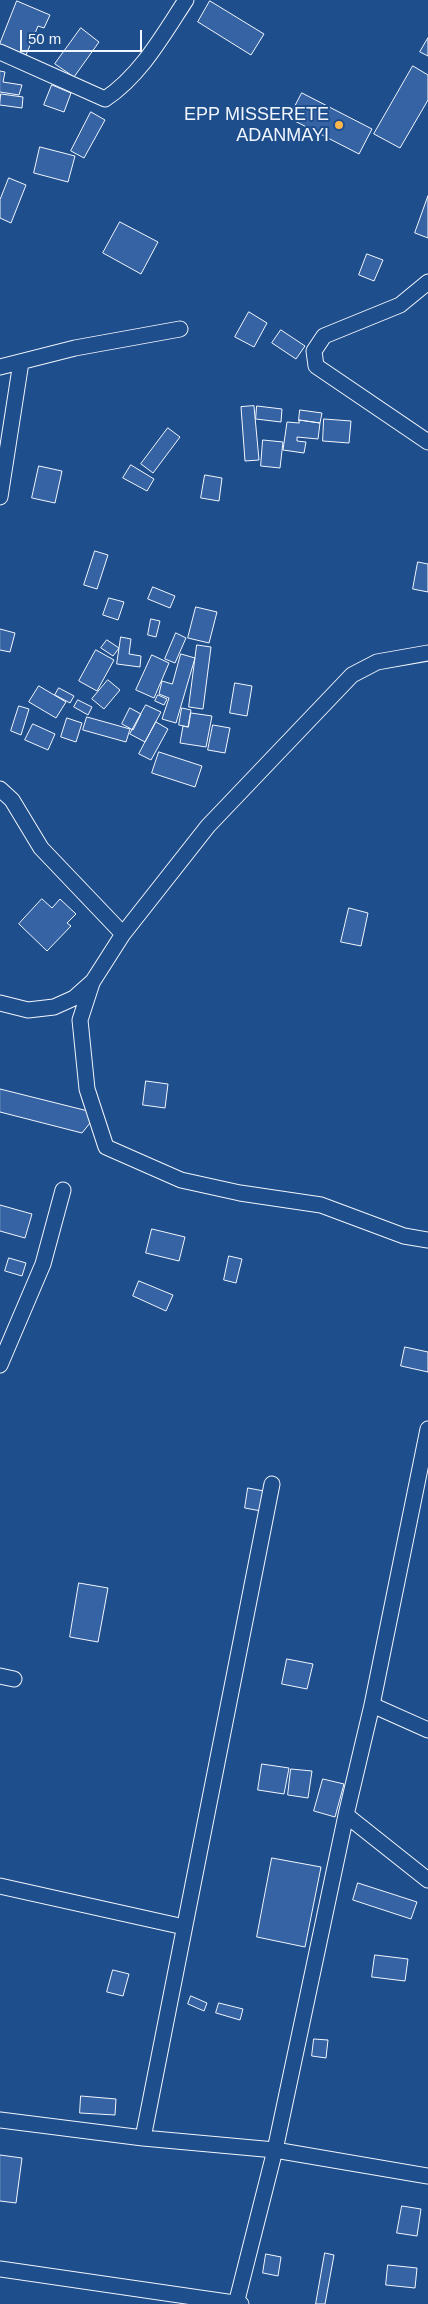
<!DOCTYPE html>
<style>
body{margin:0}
#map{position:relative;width:428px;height:2304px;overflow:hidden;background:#1f4e8c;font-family:Helvetica,sans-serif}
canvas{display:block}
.scale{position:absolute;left:20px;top:30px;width:122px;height:22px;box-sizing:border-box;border:2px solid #f2f6ff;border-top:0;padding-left:6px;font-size:15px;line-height:18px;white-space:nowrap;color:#f2f6ff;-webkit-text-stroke:4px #1f4e8c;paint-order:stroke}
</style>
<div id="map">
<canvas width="428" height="2304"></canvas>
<div class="scale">50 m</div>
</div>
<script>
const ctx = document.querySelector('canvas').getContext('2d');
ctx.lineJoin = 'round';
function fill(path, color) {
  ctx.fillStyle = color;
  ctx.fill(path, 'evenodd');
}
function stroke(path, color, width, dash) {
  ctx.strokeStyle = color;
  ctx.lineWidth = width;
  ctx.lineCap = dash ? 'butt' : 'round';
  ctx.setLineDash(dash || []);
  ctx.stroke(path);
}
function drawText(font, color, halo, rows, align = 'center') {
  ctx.font = font + ' Helvetica,sans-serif';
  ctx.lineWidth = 4;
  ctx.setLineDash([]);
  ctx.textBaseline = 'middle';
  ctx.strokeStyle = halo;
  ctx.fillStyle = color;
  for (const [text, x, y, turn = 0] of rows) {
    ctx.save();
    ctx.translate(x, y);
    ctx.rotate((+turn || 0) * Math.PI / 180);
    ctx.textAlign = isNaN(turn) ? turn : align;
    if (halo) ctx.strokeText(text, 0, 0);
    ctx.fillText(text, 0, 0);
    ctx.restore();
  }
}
const building = new Path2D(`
 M17,1L50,15L44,28L38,26L26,55L0,44Z
 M210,1L264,34L251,55L198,22Z
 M81,28L99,42L74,77L55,64Z
 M428,38V56L420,52Z
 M413,66L428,75V100L400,148L374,134Z
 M0,71L5,72L3,82L22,85L19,95L0,92Z
 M52,85L71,93L64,112L44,105Z
 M302,93L372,129L359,154L289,118Z
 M1,94L23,97L22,108L0,105Z
 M91,112L105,120L84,158L71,151Z
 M40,147L75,156L68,182L34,173Z
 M9,178L26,185L11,223L0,218V200Z
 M428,196V238L415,233Z
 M120,222L158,242L141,274L103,253Z
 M367,254L383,260L374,281L359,275Z
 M249,312L267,323L254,347L235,337Z
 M281,330L305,346L296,359L272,343Z
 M254,406L259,460L245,461L241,407Z
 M257,406L282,409L281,422L256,419Z
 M300,410L322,413L320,423L299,420Z
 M324,419L351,421L349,443L323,441Z
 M299,420L320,423L318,439L297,437V441L306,442L304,453L283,450L287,422L299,423Z
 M168,428L180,437L153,473L141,464Z
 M263,440L283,442L280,468L261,466Z
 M131,465L154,479L147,491L123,478Z
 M39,466L62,471L55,503L32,498Z
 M205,475L222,478L219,501L201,498Z
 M95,551L108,555L97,589L84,585Z
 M418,562L428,564V592L413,589Z
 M153,587L175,596L170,608L148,599Z
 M109,598L124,602L118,620L103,615Z
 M196,607L217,612L209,643L188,638Z
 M151,619L160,621L156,637L148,635Z
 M0,629L15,633L10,652L0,650Z
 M176,633L186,638L175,663L165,659Z
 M121,637L131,639L129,654L141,656L140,667L117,664Z
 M107,640L119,648L113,656L101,648Z
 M197,645L211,647L203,709L189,707Z
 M96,650L114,660L97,691L79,681Z
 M181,654L195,658L176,723L162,719L169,698L159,694L162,681L172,684Z
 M152,655L169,663L154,698L136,690Z
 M108,680L120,690L104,709L92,699Z
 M235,683L252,686L247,716L230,713Z
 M39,686L66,702L56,718L29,702Z
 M59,688L74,696L70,703L55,695Z
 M158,695L167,699L164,705L155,701Z
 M78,700L92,707L88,715L74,707Z
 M146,705L161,712L145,742L130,734Z
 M19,706L29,709L21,735L11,731Z
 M130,708L141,714L133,730L122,724Z
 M182,708L191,710L188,727L179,725Z
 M191,713L212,716L206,747L180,743L183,726L188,727Z
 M87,717L130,729L126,742L83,730Z
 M67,718L82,723L76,742L61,737Z
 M156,722L168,729L151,760L139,754Z
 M33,724L55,734L48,750L25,740Z
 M213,725L230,728L225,753L208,750Z
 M159,752L202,766L195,787L152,773Z
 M42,899L52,908L60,899L76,914L67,923L71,926L47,951L19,924Z
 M349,908L368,913L361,946L341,942Z
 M146,1081L168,1084L165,1108L143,1105Z
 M0,1089L92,1112L90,1123L82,1133L0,1112Z
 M0,1205L32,1214L25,1238L0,1231Z
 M152,1229L185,1237L179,1261L146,1253Z
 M229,1256L242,1259L236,1283L224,1280Z
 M9,1258L26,1263L22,1276L5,1271Z
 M139,1281L173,1295L166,1311L133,1296Z
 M405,1347L428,1352V1372L401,1366Z
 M248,1488L264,1491L261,1511L245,1508Z
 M79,1583L108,1588L98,1642L70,1637Z
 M287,1659L313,1664L307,1689L282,1684Z
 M262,1764L289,1768L284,1794L258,1790Z
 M291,1769L312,1771L308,1798L288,1795Z
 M323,1779L344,1784L335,1817L314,1811Z
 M272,1858L321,1867L305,1947L257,1937Z
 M358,1883L417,1902L411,1919L353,1900Z
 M375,1955L408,1959L405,1981L372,1977Z
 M113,1970L129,1974L123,1996L107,1992Z
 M191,1996L207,2003L204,2011L188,2004Z
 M219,2003L243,2009L240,2020L216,2013Z
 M314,2039L328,2040L326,2058L312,2056Z
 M81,2096L116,2099L115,2115L80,2113Z
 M0,2155L22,2158L16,2203L0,2201Z
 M402,2206L421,2209L417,2236L397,2233Z
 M325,2253L334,2255L325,2304H316Z
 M266,2254L281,2257L278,2276L263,2273Z
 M388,2265L417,2268L415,2288L386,2285Z`);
fill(building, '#3563a3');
stroke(building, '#f2f6ff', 1);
const minor = new Path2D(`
 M0,52L105,99C141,75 163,35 186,0
 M428,282L400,305L324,336L314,351L316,366L428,442
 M0,367L75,348L180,329
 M0,497L21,362
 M0,789L12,800L41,848L123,934
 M92,983L80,1020L87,1089L106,1147L181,1180L240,1193L321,1205L404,1236L428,1240
 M0,1003L28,1010L54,1007L74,998L93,981L123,934L208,826L352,675L377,662L428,653
 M0,1365L43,1264L63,1190
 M0,1676L14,1679
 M372,1705L428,1730
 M346,1815L428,1880
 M0,1886L184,1927
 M0,2120L143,2138L275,2150L428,2176
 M143,2138L272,1484
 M0,2269L241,2304
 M236,2304L275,2150L346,1815L372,1705L428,1429`);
stroke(minor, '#f2f6ff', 17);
stroke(minor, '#1f4e8c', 15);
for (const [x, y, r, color] of [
 [339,125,5,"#ffb74d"]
]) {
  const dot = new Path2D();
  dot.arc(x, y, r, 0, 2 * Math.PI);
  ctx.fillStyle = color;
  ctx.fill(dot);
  stroke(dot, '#1f4e8c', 2);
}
drawText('18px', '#f2f6ff', '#1f4e8c', [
 ["EPP MISSERETE",329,115],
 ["ADANMAYI",329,136]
], 'right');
</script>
